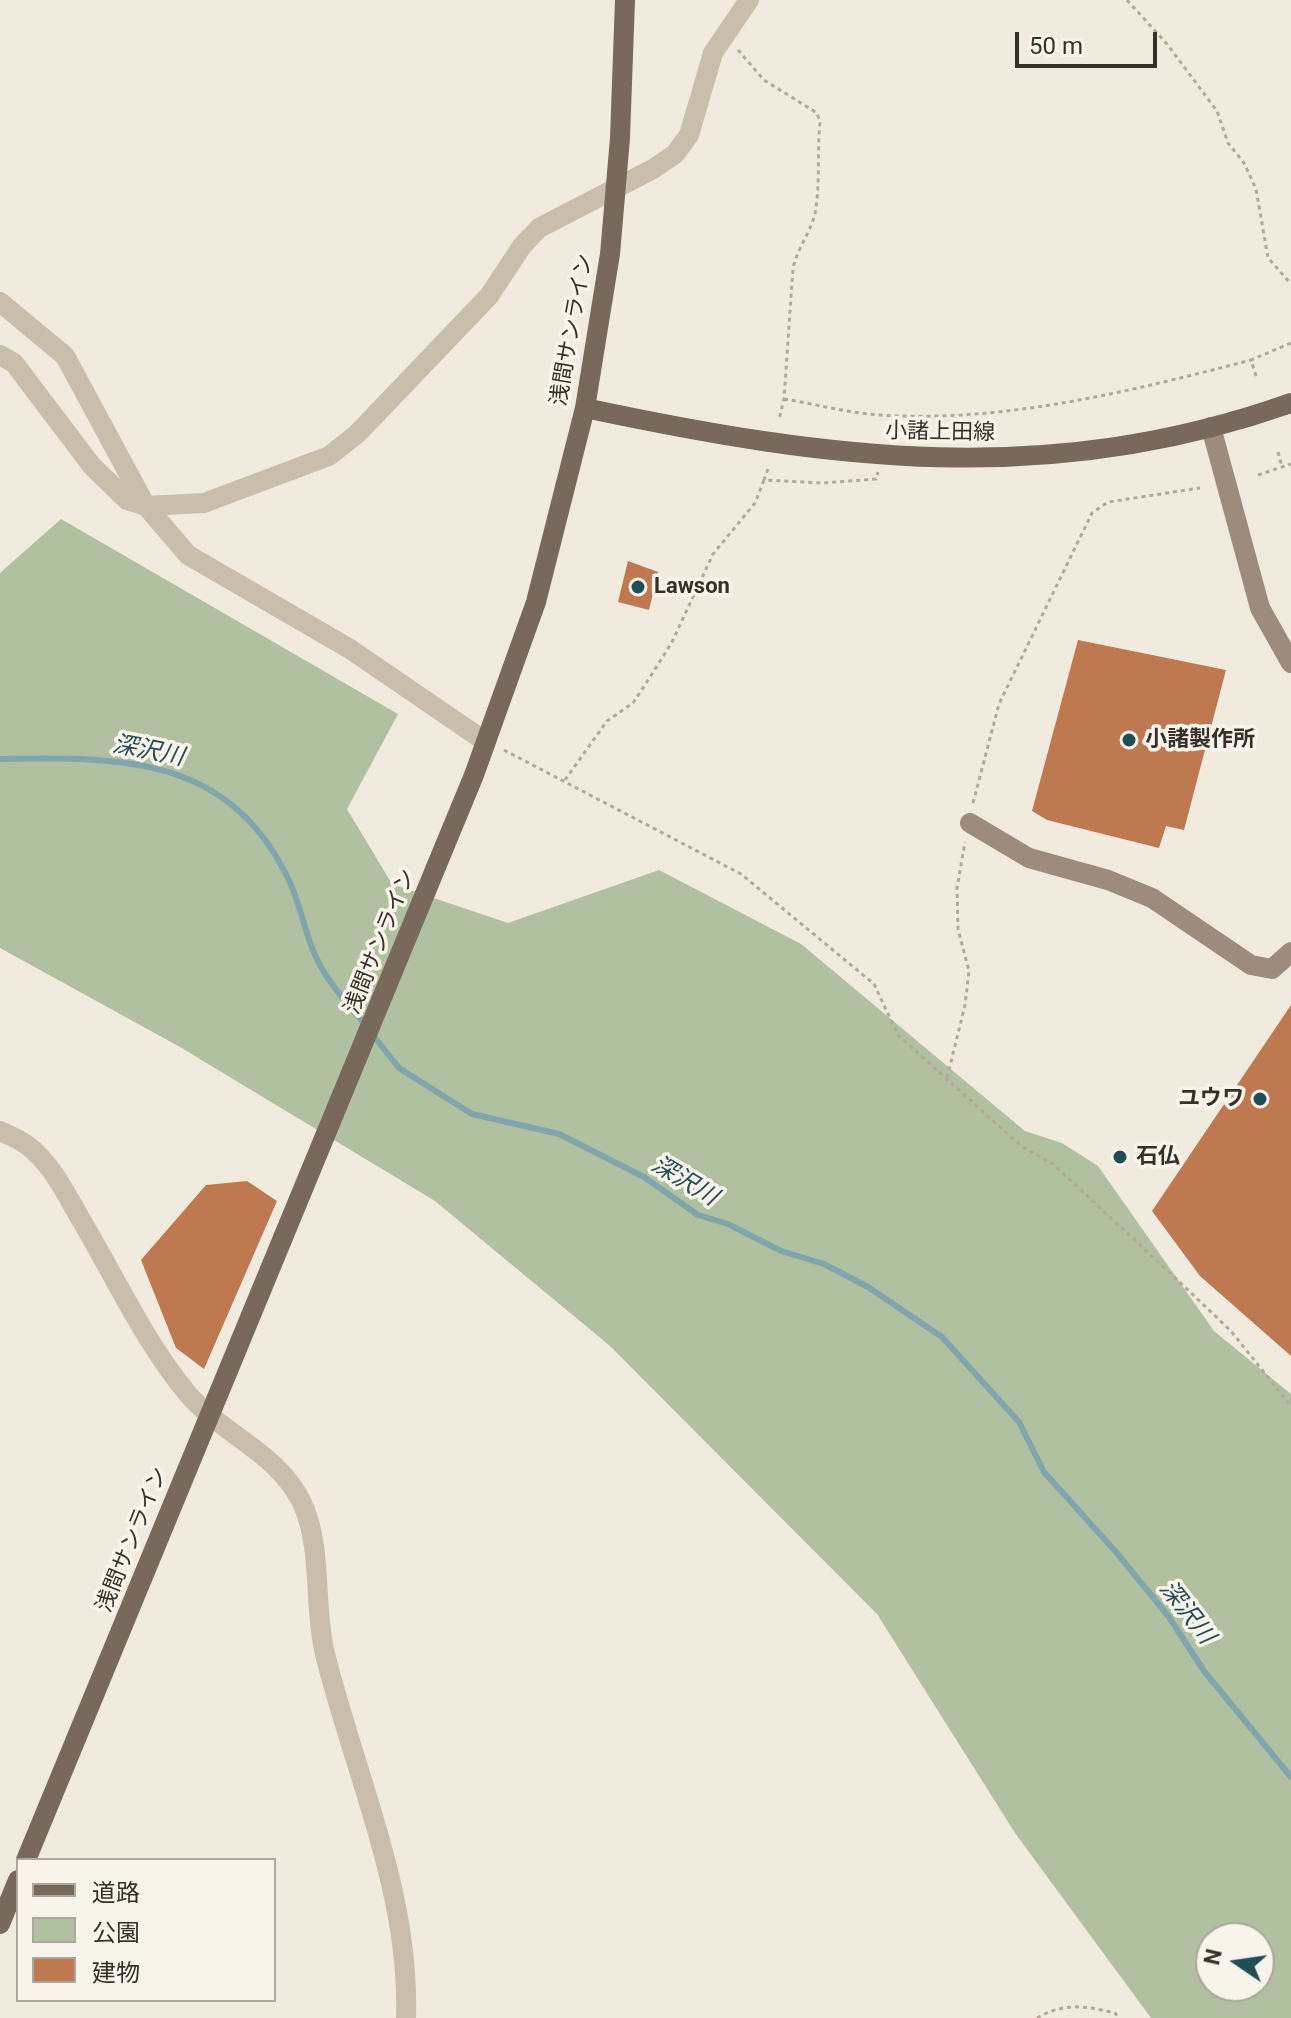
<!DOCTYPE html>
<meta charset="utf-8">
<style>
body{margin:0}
#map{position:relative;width:1291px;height:2018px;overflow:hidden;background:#f1ebdf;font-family:Roboto,"Noto Sans JP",sans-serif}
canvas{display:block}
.legend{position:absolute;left:16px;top:1858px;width:260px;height:144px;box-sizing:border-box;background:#f9f4eb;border:2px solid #aba69e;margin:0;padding:10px 14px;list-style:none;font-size:24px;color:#37302a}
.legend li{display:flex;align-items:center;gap:16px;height:40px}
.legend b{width:40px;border:2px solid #aba69e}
.north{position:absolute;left:1195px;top:1922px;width:80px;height:80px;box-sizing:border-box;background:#f9f4eb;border:2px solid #aba69e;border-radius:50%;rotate:283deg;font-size:22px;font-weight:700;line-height:32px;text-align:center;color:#37302a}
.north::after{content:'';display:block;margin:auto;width:28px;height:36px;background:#224c56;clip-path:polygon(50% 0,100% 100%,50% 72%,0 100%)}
.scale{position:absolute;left:1015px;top:32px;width:142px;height:36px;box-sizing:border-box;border:4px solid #37302a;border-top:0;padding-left:10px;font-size:24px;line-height:28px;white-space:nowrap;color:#37302a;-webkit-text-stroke:6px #f9f4eb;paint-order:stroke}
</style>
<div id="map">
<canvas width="1291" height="2018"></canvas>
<ul class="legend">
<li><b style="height:10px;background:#78695c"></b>道路</li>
<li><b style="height:22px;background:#b1c0a0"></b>公園</li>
<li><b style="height:22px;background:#be7951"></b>建物</li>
</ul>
<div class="north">N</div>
<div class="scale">50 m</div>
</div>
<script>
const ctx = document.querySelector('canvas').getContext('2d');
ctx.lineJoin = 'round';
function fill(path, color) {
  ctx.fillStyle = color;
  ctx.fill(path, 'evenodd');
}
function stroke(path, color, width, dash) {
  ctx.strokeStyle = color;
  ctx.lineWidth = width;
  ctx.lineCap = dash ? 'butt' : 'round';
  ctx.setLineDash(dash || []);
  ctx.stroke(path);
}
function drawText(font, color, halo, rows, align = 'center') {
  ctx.font = font + ' Roboto,"Noto Sans JP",sans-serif';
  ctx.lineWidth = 7;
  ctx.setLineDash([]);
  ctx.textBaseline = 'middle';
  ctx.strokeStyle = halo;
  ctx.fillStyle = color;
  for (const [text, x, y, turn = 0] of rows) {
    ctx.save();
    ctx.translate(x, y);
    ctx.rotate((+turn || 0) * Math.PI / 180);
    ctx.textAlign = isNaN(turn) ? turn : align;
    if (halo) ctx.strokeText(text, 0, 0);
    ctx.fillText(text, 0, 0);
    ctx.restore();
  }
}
fill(new Path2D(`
 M61,519L398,714L347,809L392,884L508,923L659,870L801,944L1025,1131L1062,1143L1098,1166L1214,1331L1291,1394V2018H1151L1015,1833L877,1614L610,1346L435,1201L180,1047L0,948V573ZM1211,1938H1259V1986H1211Z`), '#b1c0a0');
stroke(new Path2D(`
 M0,759C118,757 226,754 287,876C302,906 306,944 324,972C335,991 352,1008 365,1025
 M372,1034L399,1068L472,1114L559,1134L644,1177L698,1215L728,1224L781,1251L824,1264L868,1287L942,1337L1019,1422L1044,1472L1116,1552L1169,1617L1204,1671L1291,1777`), '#80a5ad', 6);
fill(new Path2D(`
 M628,561L658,572L649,610L618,602Z
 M1078,640L1226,670L1184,830L1166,826L1159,848L1047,820L1032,811Z
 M1291,1005V1356L1200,1276L1152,1211Z
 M247,1181L277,1201L204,1369L176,1348L141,1260L206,1185Z`), '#be7951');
stroke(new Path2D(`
 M1127,0L1167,44L1217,111L1228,143L1244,163L1256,189L1268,258L1291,284
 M738,50L764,80L817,113L820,123C817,151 820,180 816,208C813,230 798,246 793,268L784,399L779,419
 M1256,376L1251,360L1291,343
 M784,399C815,404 848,413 880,415C1004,423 1132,391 1251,360
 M1278,452L1282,467
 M768,469L764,480L823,483L876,479L878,472
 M1258,475L1291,464
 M504,750L741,874L874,984L898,1035L1021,1146L1053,1164L1169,1272L1231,1331L1291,1406
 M565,780L607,721L633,703L652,674L672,642L713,554L755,503L764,480
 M973,803L999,704L1092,513L1108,502L1200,488
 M947,1078L965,1005L969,971L958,929L957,888L965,842
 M1037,2018C1065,2002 1085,2006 1115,2013L1119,2018`), '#b5a796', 3, [4, 4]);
stroke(new Path2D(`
 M0,302L65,356L146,506L188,555L350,649L486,742
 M0,355L14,363L92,466L127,500L146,506L204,503L329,456L357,434L489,296L522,246L539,228L653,169L675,154L689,135L713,53L749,0
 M0,1131C9,1135 19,1139 27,1145C51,1163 65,1192 80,1218C114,1275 144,1341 187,1393C222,1435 280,1453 303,1505C323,1551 313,1605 325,1654C355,1775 410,1891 406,2018`), '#c9bdac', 20);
stroke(new Path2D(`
 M1211,427L1260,608L1291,663
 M970,823L1029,858L1108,880L1152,898L1251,965L1272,969L1291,952`), '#9d8c7d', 20);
stroke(new Path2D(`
 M585,408C830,460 1049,489 1291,403
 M26,1860L474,775L536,602L585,408L610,254L620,138L625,0
 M0,1924L18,1880`), '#78695c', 20);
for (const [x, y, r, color] of [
 [638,587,8,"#224c56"],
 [1129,740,8,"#224c56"],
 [1260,1099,8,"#224c56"],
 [1120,1157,8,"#224c56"]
]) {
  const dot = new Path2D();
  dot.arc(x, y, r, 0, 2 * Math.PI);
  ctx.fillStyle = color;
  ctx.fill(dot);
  stroke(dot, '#f9f4eb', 3);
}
drawText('22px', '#37302a', '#f9f4eb', [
 ["浅間サンライン",573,330,-80],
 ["小諸上田線",940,433,1],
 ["浅間サンライン",381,942,-68],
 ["浅間サンライン",133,1540,-68]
]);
drawText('bold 22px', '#37302a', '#f9f4eb', [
 ["Lawson",654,587],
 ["小諸製作所",1145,740],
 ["ユウワ",1244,1099,"right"],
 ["石仏",1136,1157]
], 'left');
drawText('italic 24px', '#224c56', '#f9f4eb', [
 ["深沢川",148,752,11],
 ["深沢川",684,1182,31],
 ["深沢川",1186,1613,52]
]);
</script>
